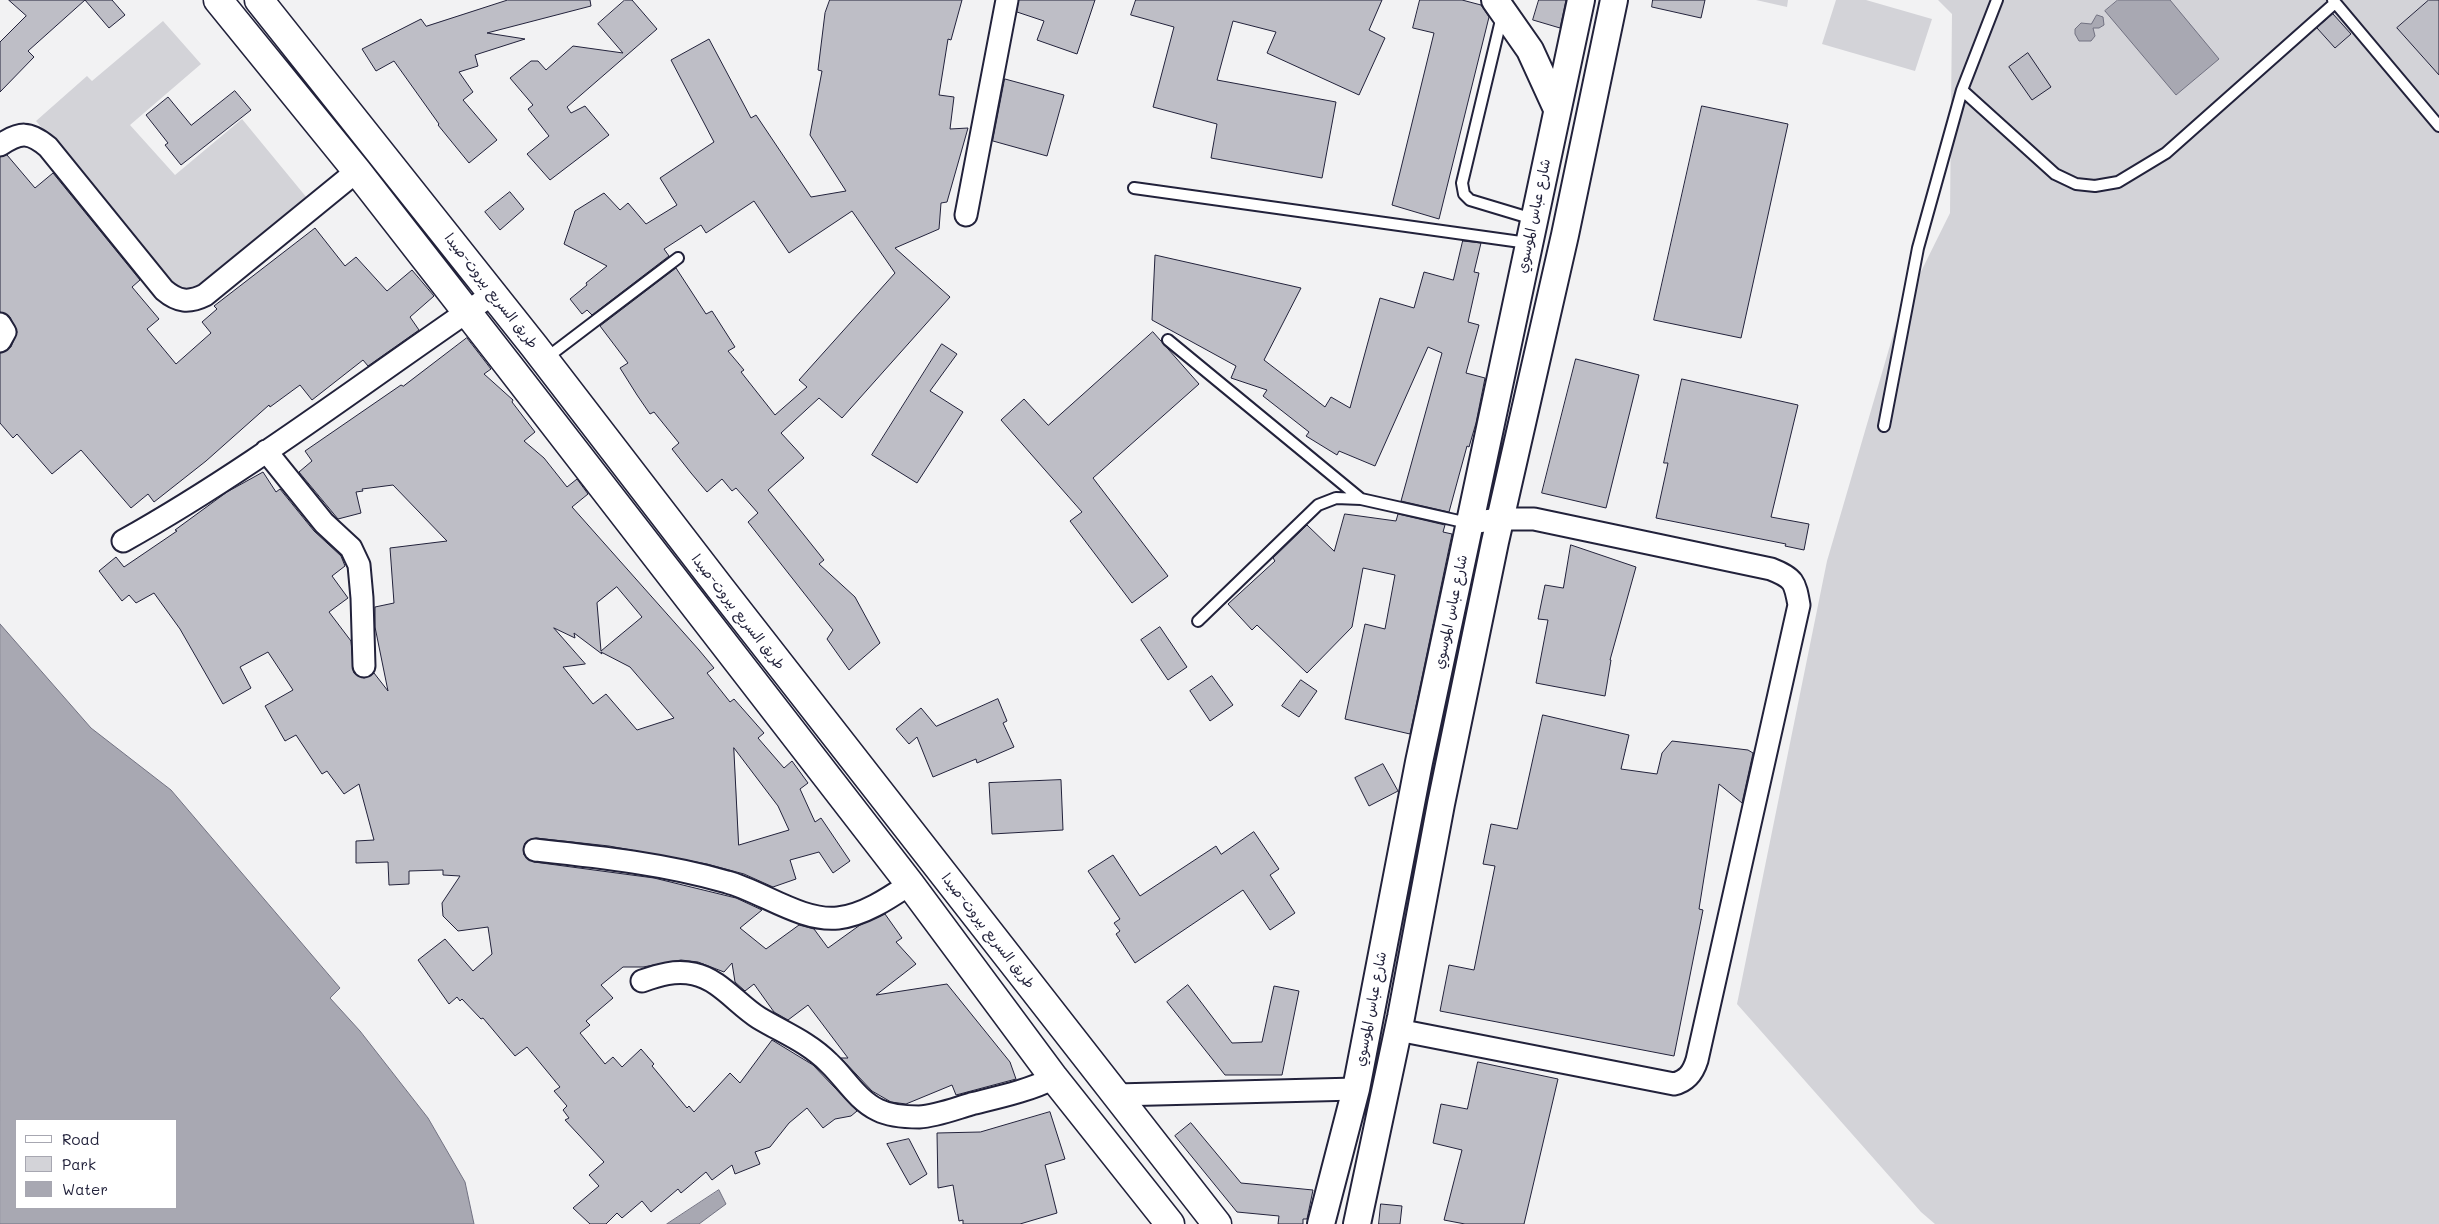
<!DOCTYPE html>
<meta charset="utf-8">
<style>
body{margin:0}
#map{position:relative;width:2439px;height:1224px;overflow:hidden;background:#f2f2f3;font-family:Mali,sans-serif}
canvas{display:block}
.legend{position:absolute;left:15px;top:1119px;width:162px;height:90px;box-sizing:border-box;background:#fff;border:1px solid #a7a7b1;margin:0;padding:6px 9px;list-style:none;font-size:15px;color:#22223b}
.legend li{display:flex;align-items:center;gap:10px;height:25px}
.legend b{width:25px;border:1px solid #a7a7b1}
</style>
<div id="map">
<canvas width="2439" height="1224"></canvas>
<ul class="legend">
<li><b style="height:6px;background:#fff"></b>Road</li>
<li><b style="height:14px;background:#d3d3d8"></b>Park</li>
<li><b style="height:14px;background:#a8a8b2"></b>Water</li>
</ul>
</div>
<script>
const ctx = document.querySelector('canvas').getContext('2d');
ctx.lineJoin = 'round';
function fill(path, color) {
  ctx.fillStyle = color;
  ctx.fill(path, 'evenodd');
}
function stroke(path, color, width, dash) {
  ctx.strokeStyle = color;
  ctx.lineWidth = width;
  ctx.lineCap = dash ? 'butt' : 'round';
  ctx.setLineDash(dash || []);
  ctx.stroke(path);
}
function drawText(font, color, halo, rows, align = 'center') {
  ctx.font = font + ' Mali,"Playpen Sans Arabic",sans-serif';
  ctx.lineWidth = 5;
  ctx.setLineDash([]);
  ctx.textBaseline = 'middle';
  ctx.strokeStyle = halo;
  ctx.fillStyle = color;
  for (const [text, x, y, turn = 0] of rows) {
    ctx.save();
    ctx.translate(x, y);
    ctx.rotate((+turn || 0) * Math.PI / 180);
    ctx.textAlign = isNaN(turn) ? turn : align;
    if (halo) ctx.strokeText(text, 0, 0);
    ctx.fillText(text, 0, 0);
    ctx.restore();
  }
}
fill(new Path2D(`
 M1756,0H1788L1787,7Z
 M1836,0H1866L1932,19L1915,71L1822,44Z
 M1938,0H2439V1224H1935L1921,1212L1737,1004L1827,561L1898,318L1950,213L1952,14Z
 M163,21L201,64L130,125L175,175L242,119L307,198L228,264L184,295L36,121L87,76L92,81Z`), '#d3d3d8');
const water = new Path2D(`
 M2118,0H2170L2219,59L2176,95L2105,11Z
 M2097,15L2103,17L2104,25L2099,28H2093L2095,36L2091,41H2079L2075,34V29L2081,23L2091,24Z
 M0,624L91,728L171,790L340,988L330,998L360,1031L428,1118L465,1182L474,1224H0ZM16,1120H176V1208H16Z
 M719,1190L726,1204L699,1224H667Z`);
fill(water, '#a8a8b2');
stroke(water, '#727282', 1);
const building = new Path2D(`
 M9,0H112L125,15L109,28L85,0L28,51L34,57L0,92V42L26,16Z
 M508,0H590L591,6L487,33L525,39L475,55L478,66L459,72L473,92L463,100L497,140L469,163L438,125L439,124L394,61L376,71L362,49L421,19L426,26Z
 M625,0H632L657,29L567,107L571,113L585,106L609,135L550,180L527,154L549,136L528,109L533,105L510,78L531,61H538L546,70L573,46L623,53L598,24Z
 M830,0H962L951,40L948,39L939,95L954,97L950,129L968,128L947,202L941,203L939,229L895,248L950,297L842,418L819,398L781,433L804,458L768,490L824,560L819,564L855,597L880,643L849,670L827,639L833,630L748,522L758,513L736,488L732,491L722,479L707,492L691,473L672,449L679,443L654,412L650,414L637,395L620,368L628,363L600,326L676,268L706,314L712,311L735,347L728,351L744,370L741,372L775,415L807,387L799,380L895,273L852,211L789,253L754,201L706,233L701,225L664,249L669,256L592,315L587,310L582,314L570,299L587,285L586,283L607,266L564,244L575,211L604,193L620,210L628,203L646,224L677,205L660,178L714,142L671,60L709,39L751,118L756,115L811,197L846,191L810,135L822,71L818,70L825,13Z
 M1019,0H1095L1077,54L1037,40L1044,21L1017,12Z
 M1136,0H1382L1369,30L1385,38L1359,95L1267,53L1276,32L1233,21L1217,80L1336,102L1322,178L1211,158L1217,124L1153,107L1174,27L1131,15Z
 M1420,0H1462L1481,5L1489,17L1439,219L1392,205L1434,33L1413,28Z
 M1539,0H1566L1560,28L1533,20Z
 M1653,0H1705L1701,18L1652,7Z
 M2429,0H2439V75L2397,28Z
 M2333,14L2351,34L2335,48L2317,28Z
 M2028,53L2051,87L2032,100L2009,67Z
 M1005,79L1064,95L1047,156L993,141Z
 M235,91L251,110L181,165L165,145L168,143L146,115L168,97L191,125Z
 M1702,106L1788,124L1741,338L1654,320Z
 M7,155L35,188L53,173L140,280L132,287L159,319L147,329L176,364L211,333L202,322L217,309L214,306L315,228L345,266L356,257L387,291L412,270L434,296L410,317L419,330L368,366L363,360L312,400L300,385L270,407L269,405L206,461L154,502L148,494L131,508L81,450L52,474L17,434L13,438L0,423V353L11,347L17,332L10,317L0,312V157Z
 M510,192L524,209L500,230L485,212Z
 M1463,241L1481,243L1474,272L1479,273L1468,322L1479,325L1466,373L1485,378L1476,423L1469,447L1467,446L1449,512L1401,501L1442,353L1428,347L1375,466L1339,451L1337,455L1306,436L1309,432L1263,396L1267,390L1231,378L1236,366L1152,320L1155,255L1301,288L1264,360L1325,407L1331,397L1350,408L1380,298L1414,308L1424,272L1453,280Z
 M1153,332L1199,384L1093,478L1168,576L1132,603L1070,521L1082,512L1001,420L1024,399L1048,425Z
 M467,338L491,369L484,374L513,400L512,402L535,432L524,441L544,458L567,487L577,479L588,494L572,507L699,650L714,668L707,673L730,702L734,699L764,733L758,738L784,768L792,761L808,783L800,789L815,822L821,818L850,861L833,873L819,852L790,860L796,879L773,887L744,874L707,864L609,846L536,838L525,843L524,855L534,862L654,878L736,898L762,910L740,928L766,949L799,925L814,929L828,948L860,925L885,914L902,938L896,942L916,964L876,995L947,984L1010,1062L1016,1079L956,1095L952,1085L906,1104L891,1102L872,1091L841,1058H848L808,1005L788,1020L774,1012L754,984L745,991L735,982L732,963L724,972L698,962L681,960L643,967H623L601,985L613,998L586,1021L590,1025L580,1033L605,1064L613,1057L622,1067L641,1049L654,1064L652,1066L687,1108L689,1106L694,1112L730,1073L740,1083L772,1040L813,1065L857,1111L851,1116L835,1119L823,1128L807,1108L789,1123L770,1147L755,1152L760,1164L735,1174L732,1165L712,1180L706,1172L681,1193L678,1189L651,1212L642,1201L622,1218L617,1213L606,1224H590L573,1208L599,1186L589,1175L604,1162L565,1120L569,1118L563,1110L567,1106L554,1091L560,1087L527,1047L515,1056L483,1018L481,1019L462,999L460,1001L457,997L449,1004L418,960L445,939L473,971L492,954L488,927L458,931L443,916L442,903L460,876L443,875V870L409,871V884L389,885L388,862L356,863V841L374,840L359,784L344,794L327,771L322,774L296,735L285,741L265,706L293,690L268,652L240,667L251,688L223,704L180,629L154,593L136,603L129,595L122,601L99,571L116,557L124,567L177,531L175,530L227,492L263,472L276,492L280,489L314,531L341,556L345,566L332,576L348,598L329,612L351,641L354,673L364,678L374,673L388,691L375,627V607L394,603L390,548L447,541L393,485L362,489L363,491L356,492L361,513L338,519L299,472L312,461L305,451L401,385L403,386ZM617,587L642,617L601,651L597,603ZM554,628L575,638L574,633L602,654L601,652L630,667L674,718L637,730L606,694L593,704L563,667L585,664ZM734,748L778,806L789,830L739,845Z
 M942,344L957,354L930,391L963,412L917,483L872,455Z
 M1576,359L1639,375L1606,508L1542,493Z
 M1682,379L1798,405L1771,517L1809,524L1804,550L1785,546L1786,544L1656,518L1668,463H1664Z
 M1345,514L1396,521L1398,514L1445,525L1443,532L1452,534L1410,734L1345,719L1365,624L1385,629L1395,575L1363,568L1352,627L1307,673L1257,625L1252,630L1228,604L1275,561L1273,558L1307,525L1334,551Z
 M1571,545L1636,567L1610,660H1611L1605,696L1536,683L1548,620L1538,619L1545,585L1563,588Z
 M1160,627L1187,667L1168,680L1141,640Z
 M1212,676L1233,705L1210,721L1190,691Z
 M1301,680L1317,691L1299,717L1282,706Z
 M998,699L1007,721L1003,723L1014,747L977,763L976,759L933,777L917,737L909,744L896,729L921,708L936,726Z
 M1543,715L1629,735L1621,769L1657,774L1662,753L1672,741L1748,750L1753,753L1742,803L1719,784L1699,909L1703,910L1674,1056L1440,1011L1449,965L1474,970L1495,866L1483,864L1491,824L1517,829Z
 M1383,764L1398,791L1369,806L1355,778Z
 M1061,780L1063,830L992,834L989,783Z
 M1254,832L1279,869L1270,875L1295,913L1270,930L1243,890L1135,963L1116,934L1120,931L1114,923L1120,919L1088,871L1113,855L1140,896L1216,846L1221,854Z
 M1188,985L1232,1043L1262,1042L1274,986L1299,991L1282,1075H1225L1167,1002Z
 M1478,1062L1558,1079L1524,1224H1465L1444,1220L1462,1150L1433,1143L1441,1104L1467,1109Z
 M1050,1112L1065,1159L1045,1165L1057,1213L1020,1224H963V1220L959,1221L953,1185L938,1188L937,1133L980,1132Z
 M1191,1123L1241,1183L1313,1190L1307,1219H1303V1224H1278L1279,1216L1237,1212L1175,1136Z
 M909,1139L927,1174L910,1185L887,1144Z
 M1381,1204L1402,1206L1400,1224H1379Z`);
fill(building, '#bebec6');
stroke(building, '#22223b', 1);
const service = new Path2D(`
 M2333,0L2439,126
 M1502,16L1462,183L1464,194L1470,200L1533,219
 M1962,90L2055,174L2076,184L2095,186L2118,182L2166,153L2335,3
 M1134,188L1528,243
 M1168,340L1361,499
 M545,359L678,258
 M1884,426L1918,248L1962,90L1997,0
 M1198,621L1318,505L1336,498L1361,499L1468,523`);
const minor = new Path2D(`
 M0,145C20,132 29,131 48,147L164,290C178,302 189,303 205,295L357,171
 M966,215L1007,0
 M0,324L5,332L0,341
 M266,451L324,523L351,548L359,565L362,598L364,666
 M123,541C252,469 370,377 493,294
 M535,850C599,857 665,864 727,882C761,891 802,922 838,918C864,915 889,898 910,884
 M642,981C659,975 675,970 694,974C719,979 738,1005 759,1018C784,1033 808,1042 829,1063C845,1078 857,1100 878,1110C890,1116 906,1117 919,1117C936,1116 954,1109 971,1104C999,1097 1028,1091 1054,1078
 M1398,1030L1674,1084C1687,1081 1693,1073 1697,1060L1799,605C1795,582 1794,578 1771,569L1534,519H1500L1469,523
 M1116,1095L1356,1089`);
const tertiary = new Path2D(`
 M1495,0L1530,50L1557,109
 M1321,1224L1356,1089L1419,762L1581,0
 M1357,1224L1401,1017L1441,804L1495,542L1565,235L1614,0`);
const trunk = new Path2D(`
 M218,0L357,171L509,366L910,884L1054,1078L1170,1224
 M259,0L534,346L721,589L1217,1224`);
stroke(service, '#22223b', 14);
stroke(minor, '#22223b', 25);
stroke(tertiary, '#22223b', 30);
stroke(trunk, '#22223b', 31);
stroke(service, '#fff', 10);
stroke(minor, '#fff', 21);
stroke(tertiary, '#fff', 26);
stroke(trunk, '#fff', 28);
drawText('14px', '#22223b', '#fff', [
 ["شارع عباس الموسوي",1534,216,-78],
 ["طريق السريع بيروت-صيدا",491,291,52],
 ["طريق السريع بيروت-صيدا",738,612,52],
 ["شارع عباس الموسوي",1451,612,-78],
 ["طريق السريع بيروت-صيدا",988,931,52],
 ["شارع عباس الموسوي",1371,1009,-79]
]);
</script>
